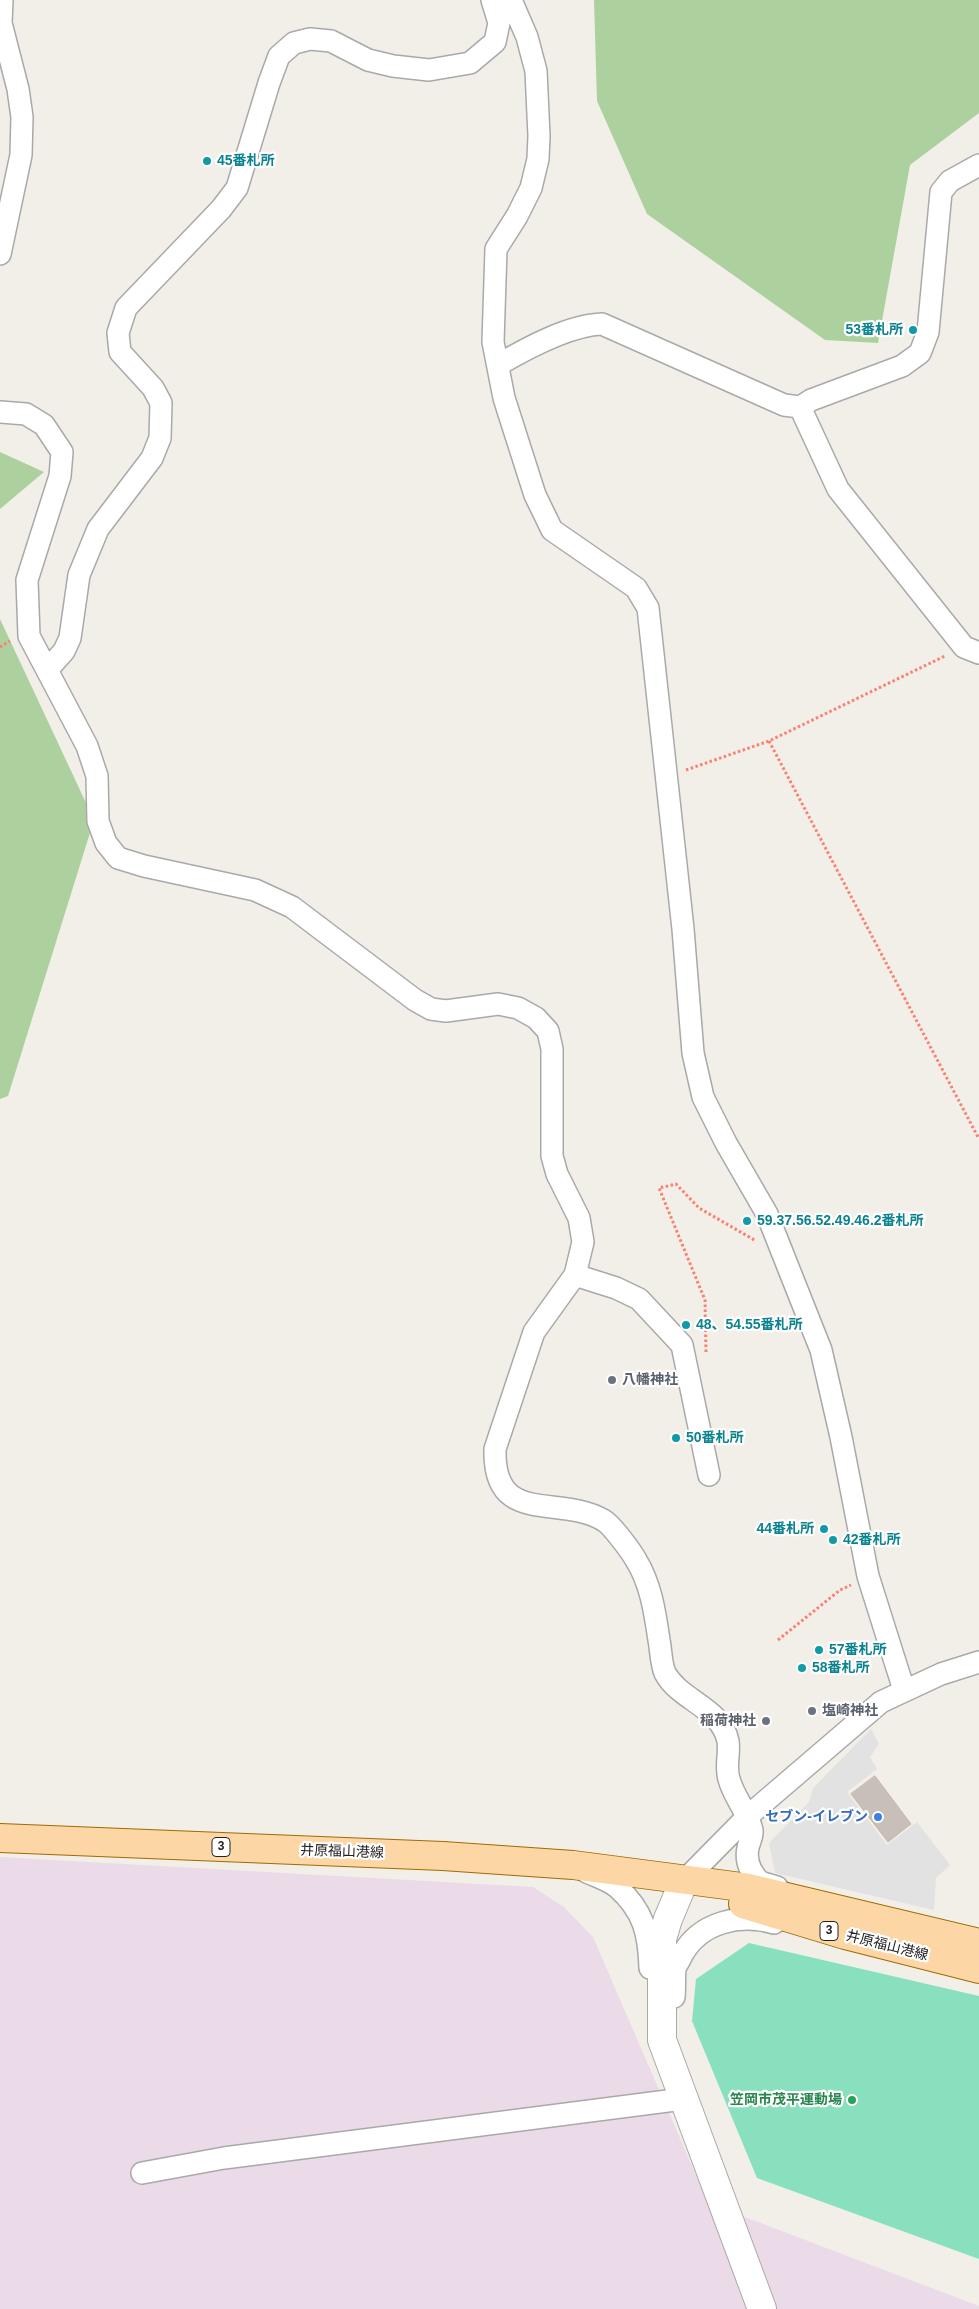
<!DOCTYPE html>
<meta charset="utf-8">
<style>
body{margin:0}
canvas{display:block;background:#f2efe9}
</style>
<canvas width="979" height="2309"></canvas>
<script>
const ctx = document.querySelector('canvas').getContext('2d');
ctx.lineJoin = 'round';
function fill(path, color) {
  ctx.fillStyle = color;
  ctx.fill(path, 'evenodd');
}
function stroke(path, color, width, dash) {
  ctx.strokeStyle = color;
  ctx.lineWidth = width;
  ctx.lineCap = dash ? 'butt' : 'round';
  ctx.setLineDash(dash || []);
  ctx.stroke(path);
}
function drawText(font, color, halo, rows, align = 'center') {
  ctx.font = font + ' Arial,"Noto Sans JP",sans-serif';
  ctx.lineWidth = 4.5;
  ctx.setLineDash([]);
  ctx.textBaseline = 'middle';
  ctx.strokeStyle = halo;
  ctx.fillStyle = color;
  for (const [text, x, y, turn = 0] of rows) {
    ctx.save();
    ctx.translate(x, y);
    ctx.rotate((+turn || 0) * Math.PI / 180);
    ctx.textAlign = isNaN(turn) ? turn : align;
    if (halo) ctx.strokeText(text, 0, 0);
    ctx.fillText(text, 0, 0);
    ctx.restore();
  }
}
fill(new Path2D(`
 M0,1857L533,1887L564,1907L593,1937L708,2203L979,2306V2309H0Z`), '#ebdbe8');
fill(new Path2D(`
 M594,0H979V113L910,165L878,343L825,340L647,214L597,101Z
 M0,452L44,472L0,509Z
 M0,619L94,820L8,1096L0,1099Z`), '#add19e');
fill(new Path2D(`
 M749,1943L979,1996V2259L757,2178L692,2021L696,1979Z`), '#88e0be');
fill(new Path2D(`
 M871,1729L879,1744L870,1757L877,1769L847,1792L887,1845L917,1822L950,1865L936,1878L934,1910L775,1873L769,1843L809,1802L813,1788Z`), '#e2e2e2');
const building = new Path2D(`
 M875,1776L911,1824L888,1842L851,1794Z`);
fill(building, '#c7bfb8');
stroke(building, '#c4b6ab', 1);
const minor = new Path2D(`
 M511,0L527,37L536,71L539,136L538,159L531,188L517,216L496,249L493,342L504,398L535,495L552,530L636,588L648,608L683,929L693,1053L703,1097L726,1143L767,1214L821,1350L841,1437L868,1576L904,1690
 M979,165L950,181L941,192L928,332L920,353L902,366L811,400L800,407L838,489L964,647L979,653
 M0,254L21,155L22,117L18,89L1,23L2,0
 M498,365C527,348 569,325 602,324L784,405L800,407
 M0,412L26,414L44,425L62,452L60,476L27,580L29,636L87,746L97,776L98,821L106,843L118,858L144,866L255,890L292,907L415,1000L431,1009L446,1011L498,1004L518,1008L536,1018L548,1031L552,1049V1156L557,1174L579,1218L583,1242L575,1275L534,1332L495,1449C493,1527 558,1494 603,1520C611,1524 631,1551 636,1560C651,1584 655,1613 659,1640C661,1650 661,1664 665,1673C680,1701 721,1707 728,1741C730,1753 725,1767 729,1779C734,1798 748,1812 752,1830C753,1836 749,1842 748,1848C745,1862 751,1873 760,1882L777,1887
 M48,669L64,651L70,638L79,575L98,529L152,458L160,438L161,403L153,388L120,352L118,333L126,308L221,209L237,188L269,83L279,56L294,43L310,39L331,41L368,60L393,66L429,70L470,63L495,42L499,23L492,0
 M575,1275L616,1288L639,1299L682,1345L709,1475
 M585,1871C595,1876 608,1880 617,1887C644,1911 649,1934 650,1968
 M684,1881L748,1816L881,1702L941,1674L979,1662
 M674,1997C675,1988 674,1978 675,1969C676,1965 680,1960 682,1955C700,1922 740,1913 774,1923
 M142,2173L224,2158L683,2099`);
const tertiary = new Path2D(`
 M684,1881L668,1919L662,1939V2040L762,2309`);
const primary = new Path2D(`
 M0,1838L443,1856L573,1865L749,1888L979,1943
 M743,1904L845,1935L979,1969`);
stroke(minor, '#a9a9a9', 24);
stroke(tertiary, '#a9a9a9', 30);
stroke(primary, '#a06b00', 30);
stroke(new Path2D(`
 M0,647L10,641
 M769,741L979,1139
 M686,770L769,741L945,656
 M706,1352L705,1300L659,1188L676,1184L699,1208L756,1241
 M778,1640L840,1590L851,1585`), '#fa8072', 3, [2.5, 2.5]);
stroke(minor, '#fff', 21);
stroke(tertiary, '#fff', 28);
stroke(primary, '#fcd6a4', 28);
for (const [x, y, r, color] of [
 [207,161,5,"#0f9aa8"],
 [913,330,5,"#0f9aa8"],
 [747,1221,5,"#0f9aa8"],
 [686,1325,5,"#0f9aa8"],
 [612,1380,5,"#6b7280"],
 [676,1438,5,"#0f9aa8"],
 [824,1529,5,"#0f9aa8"],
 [833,1540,5,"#0f9aa8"],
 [819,1650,5,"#0f9aa8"],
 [802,1668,5,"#0f9aa8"],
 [812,1711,5,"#6b7280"],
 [766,1721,5,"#6b7280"],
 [878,1817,5,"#3f7fe0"],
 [852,2100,5,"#2e9e5b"]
]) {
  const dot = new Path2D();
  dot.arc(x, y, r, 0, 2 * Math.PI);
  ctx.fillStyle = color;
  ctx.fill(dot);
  stroke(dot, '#fff', 2);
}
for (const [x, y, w] of [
 [221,1847,18],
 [829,1931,18]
]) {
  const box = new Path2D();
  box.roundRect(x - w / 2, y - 9.5, w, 19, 4);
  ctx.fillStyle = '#fff';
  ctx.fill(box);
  stroke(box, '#222', 1);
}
drawText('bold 12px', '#222', null, [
 ["3",221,1847],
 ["3",829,1931]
]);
drawText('bold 14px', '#0d838f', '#fff', [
 ["45番札所",217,161],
 ["53番札所",903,330,"right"],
 ["59.37.56.52.49.46.2番札所",757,1221],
 ["48、54.55番札所",696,1325],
 ["50番札所",686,1438],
 ["44番札所",814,1529,"right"],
 ["42番札所",843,1540],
 ["57番札所",829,1650],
 ["58番札所",812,1668]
], 'left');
drawText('bold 14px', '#5b616d', '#fff', [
 ["八幡神社",622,1380],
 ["塩崎神社",822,1711],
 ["稲荷神社",756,1721,"right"]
], 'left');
drawText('bold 14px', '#366cbe', '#fff', [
 ["セブン-イレブン",868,1817]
], 'right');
drawText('14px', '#222', '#fff', [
 ["井原福山港線",342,1852,2],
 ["井原福山港線",887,1946,14]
]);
drawText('bold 14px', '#27864d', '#fff', [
 ["笠岡市茂平運動場",842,2100]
], 'right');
</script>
